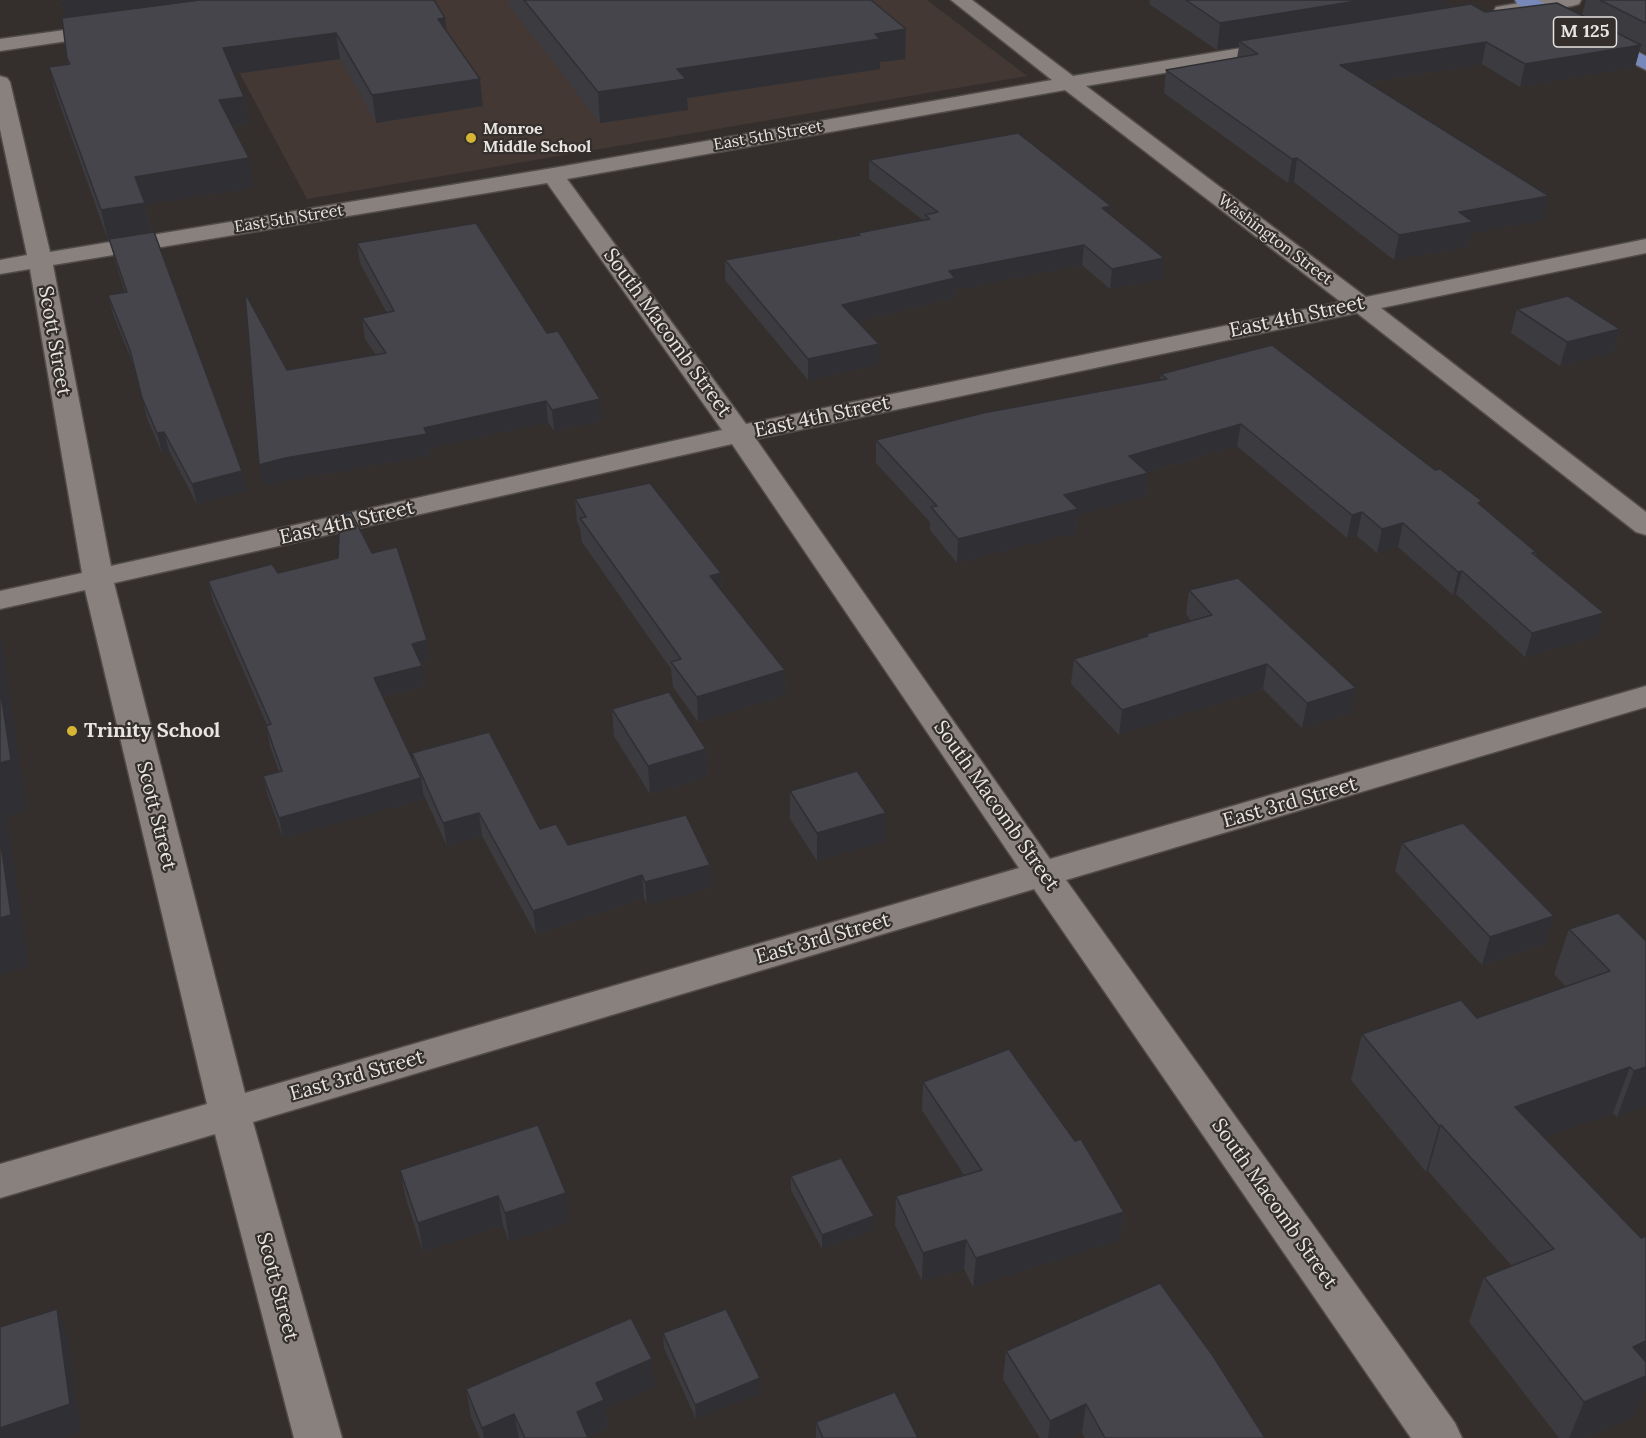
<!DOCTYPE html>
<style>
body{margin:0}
canvas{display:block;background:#342f2c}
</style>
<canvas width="1646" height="1438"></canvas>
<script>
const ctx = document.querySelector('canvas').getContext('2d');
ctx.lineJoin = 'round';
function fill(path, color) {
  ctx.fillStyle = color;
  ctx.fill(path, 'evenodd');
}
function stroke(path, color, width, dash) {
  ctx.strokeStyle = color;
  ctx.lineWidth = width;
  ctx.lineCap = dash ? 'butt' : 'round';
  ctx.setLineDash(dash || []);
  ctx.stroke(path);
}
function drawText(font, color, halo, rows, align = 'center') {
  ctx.font = font + ' Lora,serif';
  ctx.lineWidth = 4.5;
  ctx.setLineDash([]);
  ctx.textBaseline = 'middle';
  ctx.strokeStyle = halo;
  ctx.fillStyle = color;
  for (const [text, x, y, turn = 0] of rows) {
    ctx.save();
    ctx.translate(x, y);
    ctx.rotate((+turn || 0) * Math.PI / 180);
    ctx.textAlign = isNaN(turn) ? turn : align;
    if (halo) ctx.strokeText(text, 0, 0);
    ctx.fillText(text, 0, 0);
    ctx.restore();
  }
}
fill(new Path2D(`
 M419,0H927L1027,76L307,199L216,29Z`), '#433833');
const minor = new Path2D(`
 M951,0H972L1073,76L1283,41L1290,43L1293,47L1290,51L1283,53L1086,86L1366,297L1646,239V253L1381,308L1646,512V535L1636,532L1357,313L756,439L1050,859L1646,686V707L1066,880L1455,1423L1462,1438H1411L1034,889L253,1122L342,1438H294L215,1134L0,1198V1164L207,1104L85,590L0,609V591L82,573L30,269L0,274V260L27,255L0,129V76L7,78L10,82L50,252L553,168L1052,80ZM1065,90L1341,302L746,424L567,179ZM547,183L722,430L111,566L53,265ZM732,444L1019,868L245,1093L114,583Z
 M1537,0H1581L1579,4L1572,6L1503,17L1496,15L1494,11L1496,7Z
 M108,24L115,26L118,30L115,34L0,51V39Z`);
const major = new Path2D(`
 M1515,0H1538L1646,56V70L1517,4Z`);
stroke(minor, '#514c4a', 3);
stroke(major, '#514c4a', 3);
fill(minor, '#88817e');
fill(major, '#7888b9');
fill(new Path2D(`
 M508,0H871L906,29L905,59L880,62V69L687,98L688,110L600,123L509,5Z
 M1150,0H1447L1445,8L1485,12L1582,15L1586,0H1646V53L1639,50L1635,67L1520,87L1482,64L1368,83L1543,220L1471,233L1468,247L1394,260L1294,182L1288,183L1164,93L1166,70L1237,58L1239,47L1217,50L1149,4Z
 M64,18L446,30L483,106L376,123L340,59L234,74L244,97L249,124L233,127L254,187L145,205L151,232L246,491L197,504L169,451L162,453L147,418L135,369L113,314L108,295L125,292L114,257L110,240H108L56,94L49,67L68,65L67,58Z
 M869,160L1111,206L1110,214L1162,279L1110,289L1082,265L955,290L954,298L858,322L878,365L808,380L725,280V260L858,235V233L923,220L869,179Z
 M357,243L602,421L554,431L548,422L429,449L430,456L289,480L264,486L287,370L376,355L365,339L362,318L387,313L360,263Z
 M1517,309L1620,329L1613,353L1560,366L1511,333Z
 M1161,374L1481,505L1536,552V555L1597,637L1525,657L1456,594L1453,595L1398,547L1377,553L1357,536L1347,538L1237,446L1148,472V473L1146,496L1077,515L1076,533L957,563L930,530V522L876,463V440L1160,380Z
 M575,499L721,573L722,591L785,670L786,695L698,722L673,687L671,669L582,542L580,528L577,522Z
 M372,553L430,660L420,663L425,686L383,697L414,763L412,753L568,845L711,888L647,905L644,898L536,934L482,836L447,846L423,793L424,799L283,838L268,796L263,776L279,772L270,746L266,726L267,725L213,601L208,581L278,573Z
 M1189,590L1351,713L1302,728L1263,689L1119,735L1071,684L1074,659L1145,637L1146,634L1191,621L1186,614Z
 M612,709L706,749L708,777L650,794L614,736Z
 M790,791L886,841L817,861L790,819Z
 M1402,843L1554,916L1545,944L1482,965L1395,871Z
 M1618,913L1646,1106L1617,1117L1613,1113L1544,1137L1634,1417L1586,1438H1559L1469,1322L1484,1277L1512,1266L1428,1171L1426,1172L1351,1080L1362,1034L1477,1018L1566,987L1554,974L1569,929Z
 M923,1082L1124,1212L1120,1240L973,1287L964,1269L922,1281L895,1225L896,1196L964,1175L922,1110Z
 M400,1170L566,1193L569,1221L509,1242L503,1225L423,1252L406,1199Z
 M791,1176L874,1216L873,1231L822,1249L791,1190Z
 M663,1333L761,1393L696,1419L664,1348Z
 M1006,1351L1265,1438H1085L1082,1433L1070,1438H1040L1003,1379Z
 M655,1387L605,1409L608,1428L588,1437V1438H480L471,1417L466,1389Z
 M816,1422L918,1438H816Z`), '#3b3b40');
fill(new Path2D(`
 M76,0H278L67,28L61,2Z
 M1363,0H1447L1444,13L1239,41V47L1217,50L1220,23Z
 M445,18L448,45L438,19Z
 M906,29L905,59L880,62V69L687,98L688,110L600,123L598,92L677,69L875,34Z
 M336,33L340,59L228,75L223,48Z
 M1486,42L1482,64L1337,88L1340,65Z
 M1641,45L1635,67L1520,87L1525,64Z
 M480,79L483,106L376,123L372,95Z
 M244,97L249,124L225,128L219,100Z
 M249,158L254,187L145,205L151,233L108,240L101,210L135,177Z
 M1297,158L1294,182L1288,183L1292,159Z
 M1549,196L1543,220L1471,233L1468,247L1394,260L1399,235L1459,212Z
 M1111,206L1109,226L1102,208Z
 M1084,245L1082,265L955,290L954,298L842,326V305L949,271Z
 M1164,258L1162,279L1110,289L1112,269Z
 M1620,329L1613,353L1560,366L1567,342Z
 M879,344L878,365L808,380V359Z
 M600,399L602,421L554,431L552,410Z
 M546,401L548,422L429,449L430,456L289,480L264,486L259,465L285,458L424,428Z
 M1241,424L1237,446L1126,478L1129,456Z
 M164,432L169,451L162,453L157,433Z
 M242,471L246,491L197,504L192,484Z
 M1148,473L1146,496L1077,515L1076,533L957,563L958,539L1064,495Z
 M1362,512L1357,536L1347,538L1352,515Z
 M1403,523L1398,547L1377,553L1382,529Z
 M1462,571L1456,594L1453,595L1458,572Z
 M721,573L722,597L710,576Z
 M1604,613L1597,637L1525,657L1532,633Z
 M0,637L2,641L27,811L7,816L29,967L0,975Z
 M427,640L430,660L415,664L412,644Z
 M1267,664L1263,689L1119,735L1122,710Z
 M422,666L425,686L378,698L374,678Z
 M785,670L786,695L698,722L697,697Z
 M1356,688L1351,713L1302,728L1307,703Z
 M706,749L708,777L650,794L648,766Z
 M421,778L424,799L283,838L279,818Z
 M479,813L482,836L447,846L443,823Z
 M886,813V841L817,861V833Z
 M710,865L711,888L647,905L645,882Z
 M642,875L644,898L536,934L533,911Z
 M1554,916L1545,944L1482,965L1490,937Z
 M1630,1067L1613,1113L1500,1153L1515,1107Z
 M1646,1067V1106L1617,1117L1634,1071Z
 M1441,1125L1428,1171L1426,1172L1439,1126Z
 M566,1193L569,1221L509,1242L505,1213Z
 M498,1196L503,1225L423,1252L418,1223Z
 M1124,1212L1120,1240L973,1287L976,1258Z
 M874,1216L873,1231L822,1249V1235Z
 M966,1240L964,1269L922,1281L923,1253Z
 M57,1309L68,1337L81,1432L64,1438H0V1428Z
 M1646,1341V1390L1634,1417L1586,1438H1569L1584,1402L1633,1347Z
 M652,1359L655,1387L605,1409L608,1428L586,1438L577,1412L596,1383Z
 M760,1378L761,1393L696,1419L695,1405Z
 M1086,1404L1082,1433L1070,1438H1048L1050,1421Z
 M514,1414L519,1438H484L482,1428Z`), '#303034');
const building = new Path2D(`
 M60,0H76L61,2Z
 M200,0H434L445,18L438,19L480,79L372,95L336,33L223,48L244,97L219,100L249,158L135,177L145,203L101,210L49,67L70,64L67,58L62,18Z
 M524,0H871L906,29L875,34L880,39L677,69L686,79L598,92Z
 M1186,0H1363L1220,23Z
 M1600,0H1646V23Z
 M1557,3L1641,45L1525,64L1486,42L1340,65L1549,196L1459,212L1473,222L1399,235L1297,158L1292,159L1166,70L1258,54L1239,41L1471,4L1485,12Z
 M1018,133L1111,206L1102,208L1164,258L1112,269L1084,245L949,271L955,278L842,305L879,344L808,359L725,260L860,235L858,233L930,219L925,215L938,212L869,160Z
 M476,223L547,333L558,331L600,399L552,410L546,401L424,428L427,434L285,458L259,465L245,293L287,370L386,353L362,318L394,311L357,243Z
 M154,232L242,471L192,484L164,432L157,433L142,398L130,350L108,295L127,292L109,239Z
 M1568,296L1620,329L1567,342L1517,309Z
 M1272,345L1435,470L1440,469L1482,501L1478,503L1536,552L1532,553L1604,613L1532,633L1462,571L1458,572L1403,523L1382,529L1362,512L1352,515L1241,424L1129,456L1148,473L1064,495L1078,509L958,539L931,507L937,506L876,440L983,413L1167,379L1161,374Z
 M650,483L721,573L710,576L785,670L697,697L671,662L681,659L580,518L586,517L575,499Z
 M351,512L372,553L397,547L427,640L412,644L422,666L374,678L421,778L279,818L263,776L282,771L266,726L271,724L208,581L272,564L278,573L338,558L340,515Z
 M1238,578L1356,688L1307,703L1267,664L1122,710L1074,659L1148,636L1146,634L1212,615L1189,590Z
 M0,688L11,760L0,763Z
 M669,692L706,749L648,766L612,709Z
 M489,732L540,829L556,824L568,845L686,815L710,865L645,882L642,875L533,911L479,813L443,823L412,753Z
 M857,771L886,813L817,833L790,791Z
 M1463,823L1554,916L1490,937L1402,843Z
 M0,837L11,915L0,918Z
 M1618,913L1646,941V1067L1634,1071L1630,1067L1515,1107L1641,1238L1646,1236V1341L1633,1347L1646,1362V1376L1584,1402L1484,1277L1554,1249L1441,1125L1439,1126L1362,1034L1461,1000L1477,1018L1610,971L1569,929Z
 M1009,1049L1075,1141L1081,1139L1124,1212L976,1258L966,1240L923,1253L896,1196L982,1170L923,1082Z
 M538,1125L566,1193L505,1213L498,1196L418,1223L400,1170Z
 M841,1158L874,1216L822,1235L791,1176Z
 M1160,1283L1213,1356L1265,1438H1105L1086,1404L1050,1421L1006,1351Z
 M57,1309L70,1404L0,1428V1327Z
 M726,1309L760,1378L695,1405L663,1333Z
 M631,1318L652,1359L596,1383L604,1400L577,1412L588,1438H525L514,1414L482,1428L466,1389Z
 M895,1392L918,1438H823L816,1422Z`);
fill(building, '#45454b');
stroke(building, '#303034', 1.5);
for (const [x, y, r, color] of [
 [471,138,6,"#d6b534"],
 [72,731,6,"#d6b534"]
]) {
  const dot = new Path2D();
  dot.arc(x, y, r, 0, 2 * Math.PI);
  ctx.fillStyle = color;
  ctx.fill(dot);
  stroke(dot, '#342f2c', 2);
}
drawText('bold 16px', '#e7e4e2', '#342f2c', [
 ["Monroe",483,129],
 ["Middle School",483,147]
], 'left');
drawText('16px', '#e7e4e2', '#342f2c', [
 ["East 5th Street",768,136,-10],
 ["East 5th Street",289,219,-9],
 ["Washington Street",1275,240,37]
]);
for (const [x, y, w] of [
 [1585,32,63]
]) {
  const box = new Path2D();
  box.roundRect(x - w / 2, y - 15, w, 30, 4.5);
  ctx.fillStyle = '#342f2c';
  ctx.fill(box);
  stroke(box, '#e7e4e2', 1.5);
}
drawText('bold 18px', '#e7e4e2', null, [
 ["M 125",1585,32]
]);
drawText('20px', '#e7e4e2', '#342f2c', [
 ["East 4th Street",1297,317,-12],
 ["South Macomb Street",667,333,54],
 ["Scott Street",54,341,80],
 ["East 4th Street",822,417,-12],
 ["East 4th Street",347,523,-13],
 ["East 3rd Street",1290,803,-16],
 ["South Macomb Street",996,806,55],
 ["Scott Street",156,816,76],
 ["East 3rd Street",823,939,-16],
 ["East 3rd Street",357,1076,-16],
 ["South Macomb Street",1274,1204,55],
 ["Scott Street",277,1287,75]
]);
drawText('bold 20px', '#e7e4e2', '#342f2c', [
 ["Trinity School",84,731]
], 'left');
</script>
